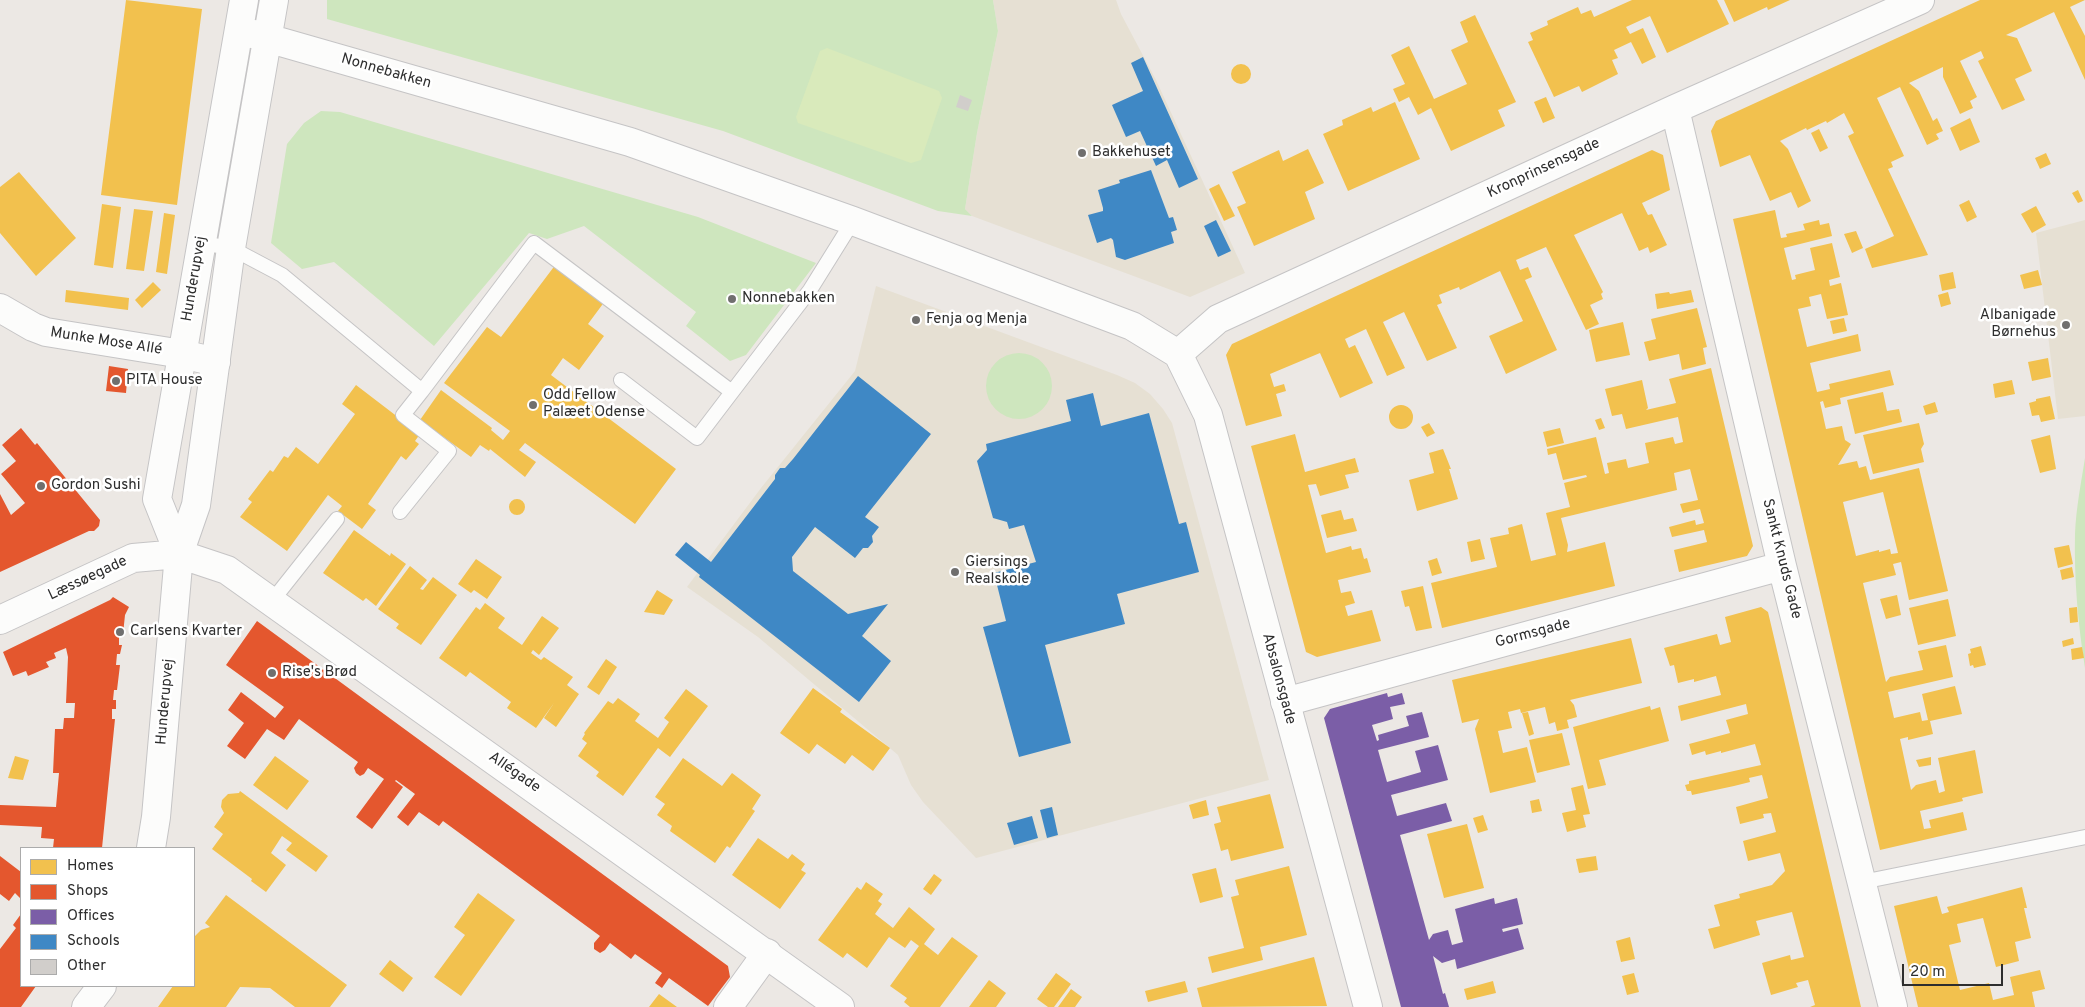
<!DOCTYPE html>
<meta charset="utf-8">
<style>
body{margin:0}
#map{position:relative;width:2085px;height:1007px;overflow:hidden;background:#ece8e4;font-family:Overpass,sans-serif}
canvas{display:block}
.legend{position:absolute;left:20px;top:847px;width:175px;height:140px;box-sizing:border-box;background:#fff;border:1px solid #ababab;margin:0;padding:6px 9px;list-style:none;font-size:15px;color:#2e2e2e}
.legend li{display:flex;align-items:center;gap:10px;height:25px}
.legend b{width:25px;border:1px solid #ababab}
.scale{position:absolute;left:1902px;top:964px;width:101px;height:22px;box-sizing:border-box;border:2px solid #2e2e2e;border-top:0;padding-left:6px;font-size:15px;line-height:18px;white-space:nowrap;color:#2e2e2e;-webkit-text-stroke:4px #fff;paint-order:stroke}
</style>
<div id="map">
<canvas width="2085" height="1007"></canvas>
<ul class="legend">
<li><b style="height:14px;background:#f2c14e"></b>Homes</li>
<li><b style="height:14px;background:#e4572e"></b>Shops</li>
<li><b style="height:14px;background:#7b5ea7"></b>Offices</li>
<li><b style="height:14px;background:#3f88c5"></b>Schools</li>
<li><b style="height:14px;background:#d1cecb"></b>Other</li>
</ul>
<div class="scale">20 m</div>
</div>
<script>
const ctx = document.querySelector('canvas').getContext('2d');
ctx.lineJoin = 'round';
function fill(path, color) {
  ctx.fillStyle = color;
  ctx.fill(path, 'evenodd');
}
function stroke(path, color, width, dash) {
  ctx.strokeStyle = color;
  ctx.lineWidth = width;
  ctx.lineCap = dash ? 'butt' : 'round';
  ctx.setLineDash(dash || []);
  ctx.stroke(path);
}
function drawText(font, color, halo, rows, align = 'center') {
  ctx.font = font + ' Overpass,sans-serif';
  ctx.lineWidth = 5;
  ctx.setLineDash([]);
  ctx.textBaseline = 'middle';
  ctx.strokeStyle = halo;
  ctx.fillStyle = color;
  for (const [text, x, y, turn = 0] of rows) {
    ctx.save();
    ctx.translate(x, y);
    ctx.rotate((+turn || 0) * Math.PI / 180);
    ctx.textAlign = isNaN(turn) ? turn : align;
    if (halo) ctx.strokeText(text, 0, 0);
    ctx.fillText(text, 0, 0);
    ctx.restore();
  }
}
fill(new Path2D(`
 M993,0H1116L1121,14L1156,80L1245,273L1190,297L972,216L965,209L977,133L998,31Z
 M2085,220V416L2058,419L2036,233Z
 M876,286L1117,375L1135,383L1150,394L1163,409L1172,423L1269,780L976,858L923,802L911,785L898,755L758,637L687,587L761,488L855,371Z`), '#e6e0d3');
fill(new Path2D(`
 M327,0H993L998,31L977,133L965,209L972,216L938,211L723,131L327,19Z
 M321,111L340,112L698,217L816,263L746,355L730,361L686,326L696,312L584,226L547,239L529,233L434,346L334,262L302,269L271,243L287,144L304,123Z
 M986 386a33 33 0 1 1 66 0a33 33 0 1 1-66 0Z
 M2085,458V668C2078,624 2074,579 2075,534C2076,509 2081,483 2085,458Z`), '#cee6be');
fill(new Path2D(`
 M827,48L939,91L942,98L921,160L911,163L798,123L796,117L820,51Z`), '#d9eabb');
fill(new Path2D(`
 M126,0L202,9L177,205L101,195Z
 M1632,0H1717L1729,24L1667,53L1650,16L1626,27L1630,34L1643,28L1656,57L1642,64L1631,42L1614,50L1618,58L1612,60L1618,74L1582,92L1579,86L1554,97L1528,42L1533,40L1530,33L1548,25L1547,21L1578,7L1581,14L1591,10L1594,17Z
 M1724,0H1790L1768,10L1767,7L1734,22Z
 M1980,0H2085L2070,7L2085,36V80L2054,12L2006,35L2017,38L2032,71L2015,79L2025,100L2002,110L1978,61L1984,58L1981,51L1960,61L1977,97L1970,101L1973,108L1960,114L1943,77V67L1909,83L1919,91L1933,121L1937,118L1943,131L1936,134L1939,139L1927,145L1900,87L1877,98L1904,156L1891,162L1893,167L1888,169L1928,255L1872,268L1865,249L1894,236L1848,136L1854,133L1844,113L1827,123L1826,121L1807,130L1806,128L1780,141L1788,149L1811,201L1798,208L1791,192L1770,201L1750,155L1720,167L1711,131L1716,121Z
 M1475,15L1516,102L1498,110L1505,126L1451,151L1431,108L1418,115L1409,97L1399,102L1393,89L1405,84L1391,55L1409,46L1434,99L1467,84L1451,50L1468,42L1460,22Z
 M1231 74a10 10 0 1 1 20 0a10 10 0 1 1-20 0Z
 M1546,97L1555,118L1543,123L1534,102Z
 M1395,102L1420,159L1348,191L1323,134L1343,125L1342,120L1371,107L1373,112Z
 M1970,118L1980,142L1960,151L1950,128Z
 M1819,129L1828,148L1820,152L1811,133Z
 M1308,149L1324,183L1305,192L1315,219L1254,246L1237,207L1246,203L1232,172L1279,150L1283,161Z
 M1652,150L1663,155L1670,190L1642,203L1648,215L1652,214L1667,245L1650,253L1648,247L1639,251L1622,213L1574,235L1603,292L1601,294L1603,299L1590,305L1599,324L1586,330L1546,247L1516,260L1520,270L1528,267L1532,277L1525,280L1557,350L1506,374L1489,336L1523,321L1500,271L1460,290L1459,287L1439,295L1442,303L1437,305L1457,348L1427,361L1404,312L1383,322L1405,368L1387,376L1366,329L1345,339L1349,348L1355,345L1373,383L1340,398L1320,353L1270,374L1274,387L1284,384L1286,391L1276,394L1282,416L1246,426L1226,355L1232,344Z
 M2046,153L2051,164L2040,169L2035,158Z
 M19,172L76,238L36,276L0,233V187Z
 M1219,184L1235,216L1224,221L1209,189Z
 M2078,190L2083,201L2078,203L2072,193Z
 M1969,200L1977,217L1967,222L1959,205Z
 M102,204L121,207L113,268L94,265Z
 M2036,206L2046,225L2032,233L2021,214Z
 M134,209L153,211L144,271L126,269Z
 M1775,210L1781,238L1787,237L1786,234L1805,230L1803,224L1819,220L1820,225L1829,223L1832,236L1784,248L1792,280L1796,279L1795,275L1815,270L1810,248L1832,243L1840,277L1829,280L1830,286L1841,283L1848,315L1827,319L1821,294L1809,297L1811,306L1798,309L1807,347L1858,334L1861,351L1810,363L1817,392L1830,389L1829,384L1890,370L1894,385L1840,398L1841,404L1825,408L1823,401L1820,402L1826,429L1842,426L1845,440L1851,444L1838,465L1857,461L1859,468L1866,466L1870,480L1919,468L1948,591L1909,600L1901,562L1893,564L1896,575L1863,583L1886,682L1890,677L1923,670L1918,651L1946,645L1953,677L1888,692L1894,718L1920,712L1922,721L1928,720L1922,694L1955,686L1962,714L1930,721L1933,734L1908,740V737L1900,739L1911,790L1916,785L1936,780L1939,793L1945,791L1938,758L1975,750L1983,793L1962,798L1963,801L1920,811L1924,829L1931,828L1929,820L1963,812L1967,830L1880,850L1733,219ZM1883,492L1898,553L1891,554L1890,549L1879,552V550L1856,556L1843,502Z
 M164,213L175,215L167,274L156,272Z
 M1856,231L1863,248L1852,253L1844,234Z
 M556,264L605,301L588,324L604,336L579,370L563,358L551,375L676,469L635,524L525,443L519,450L536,462L525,477L490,449L489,451L480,445L471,457L420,420L441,390L492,428L491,430L503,440L510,431L444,383L487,327L501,337Z
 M2038,270L2042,285L2024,289L2020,275Z
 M1953,272L1956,288L1942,291L1939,275Z
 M153,282L161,290L142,308L135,300Z
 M66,290L129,298L128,310L65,302Z
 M1691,290L1694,302L1657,309L1655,294L1669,292L1670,294Z
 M1948,292L1951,304L1941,307L1938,295Z
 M1697,308L1707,347L1703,348L1706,364L1682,370L1679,354L1649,361L1644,342L1656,339L1651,319Z
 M1844,318L1847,331L1833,334L1830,321Z
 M1623,322L1630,355L1596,362L1589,330Z
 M2048,358L2051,377L2032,381L2028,362Z
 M1711,368L1753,546L1747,556L1679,572L1674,550L1707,542L1704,530L1672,537L1669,527L1695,520L1696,525L1704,523L1700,509L1683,513L1680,504L1698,500L1690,469L1674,473L1677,490L1561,518L1568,545L1567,552L1605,542L1615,586L1442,628L1431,583L1497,567L1490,538L1509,534L1508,528L1522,524L1531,561L1556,555L1546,513L1570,507L1564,483L1587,477L1586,475L1563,480L1556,453L1548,455L1547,449L1596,437L1605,474L1609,473L1607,463L1626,459L1628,468L1649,463L1645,443L1673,437L1675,444L1683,442L1678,417L1626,429L1622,414L1612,416L1605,389L1642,380L1648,408L1646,410L1676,403L1669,379Z
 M2012,380L2015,394L1995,398L1993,384Z
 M356,385L420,434L415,441L419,444L406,460L401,456L368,504L376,510L362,529L338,511L342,506L328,495L287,551L240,517L252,502L248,499L270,470L273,472L284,456L288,458L296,447L318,464L355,414L342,404Z
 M1883,392L1887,411L1899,409L1902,422L1855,434L1847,400Z
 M2050,396L2055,419L2041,422L2039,415L2032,416L2029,403L2036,401V399Z
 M1935,402L1938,412L1926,415L1923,406Z
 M1389 417a12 12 0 1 1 24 0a12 12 0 1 1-24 0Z
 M1601,418L1605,428L1599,430L1595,420Z
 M1429,423L1435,433L1427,437L1421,427Z
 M1919,423L1924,444L1921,449L1924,462L1873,474L1863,435Z
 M1560,428L1564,443L1547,447L1543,432Z
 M1295,434L1305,472L1355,458L1359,472L1345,475L1349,488L1320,496L1316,484L1308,485L1326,553L1351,546L1352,550L1361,548L1364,559L1367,558L1371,572L1338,580L1341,593L1351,591L1355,603L1345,606L1348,616L1372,610L1381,641L1317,657L1306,652L1251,446Z
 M2050,435L2056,469L2040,473L2031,440Z
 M1443,449L1451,469H1449L1458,499L1417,511L1409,480L1434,473L1429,453Z
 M509 507a8 8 0 1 1 16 0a8 8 0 1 1-16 0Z
 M1341,510L1344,520L1353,518L1357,531L1327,538L1321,515Z
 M354,530L390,556L391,553L406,564L376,606L366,598L363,601L323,573Z
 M1480,539L1485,559L1471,562L1467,542Z
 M2069,545L2073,564L2058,568L2054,548Z
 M1437,558L1442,573L1432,576L1428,561Z
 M476,559L502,577L487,599L474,590L471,593L458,584Z
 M410,566L427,580L420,589L423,590L433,577L457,595L421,645L396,628L399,624L378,609Z
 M2072,567L2074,577L2062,580L2060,570Z
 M1423,586L1432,628L1416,631L1409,606L1405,607L1401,591Z
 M657,590L673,600L664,615L644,612Z
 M1897,595L1901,615L1886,619L1880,599Z
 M1948,599L1956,636L1918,645L1909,608Z
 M485,603L505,618L498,628L522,645L542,616L559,628L539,655L533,650L531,653L541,660L544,657L573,677L567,685L579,694L556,727L544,718L554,703L536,728L507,708L511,702L470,672L466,677L439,658L476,607L480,610Z
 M1761,607L1768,612L1861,1007H1810L1815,1005L1808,980L1796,983L1798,987L1771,995L1762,963L1790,955L1791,960L1804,957L1792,912L1756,921L1760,935L1714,949L1708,929L1720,926L1714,905L1740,898L1739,894L1772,885L1785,871L1780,853L1748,861L1743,841L1776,832L1771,813L1763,814L1764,818L1740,824L1736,807L1768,798L1762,775L1749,778L1750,782L1734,786L1692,795L1691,791H1687L1685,785L1689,784V781L1761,765L1755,744L1721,753V751L1706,755L1705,751L1692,755L1689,744L1730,733L1726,720L1748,714L1746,704L1681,721L1678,706L1721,695L1716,676L1694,682V679L1678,683L1674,665L1670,666L1664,648L1717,634L1720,645L1731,642L1725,617Z
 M2077,607L2078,622L2070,623L2069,608Z
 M1631,638L1642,683L1570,700L1574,705L1577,717L1567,720L1569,728L1557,731L1555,722L1549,724L1545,707L1521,713L1520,709L1508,712L1512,728L1498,731L1503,753L1527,747L1536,782L1490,793L1475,729L1479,719L1462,723L1452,680Z
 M2073,638L2074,644L2063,647L2062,641Z
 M1981,646L1986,665L1974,668L1973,665L1970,666L1968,654L1971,653L1970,649Z
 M2082,647L2084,658L2072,660L2071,649Z
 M606,659L617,667L599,695L587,687Z
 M813,688L842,709L840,712L890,748L873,771L852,755L845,764L817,744L809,754L780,733Z
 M686,689L708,706L670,757L658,748L623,796L596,776L599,772L578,756L587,743L582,739L585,734L584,733L608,701L613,704L618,698L640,714L635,721L658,738L669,722L664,718Z
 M1650,706L1651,710L1660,707L1669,741L1599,760L1606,785L1588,789L1573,727Z
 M1528,712L1534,734L1529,736L1522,713Z
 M1562,733L1570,765L1537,773L1529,740Z
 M15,756L29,760L23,780L8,778Z
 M275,756L309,781L287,810L253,785Z
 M1931,757V765L1919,767L1916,760Z
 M683,758L722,786L732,773L761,795L752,809L755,811L730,848L727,846L715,863L670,831L672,826L657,815L665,804L655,797Z
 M1583,785L1590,814L1583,815L1586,827L1567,832L1562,813L1576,810L1571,788Z
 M240,791L328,856L316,872L286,850L292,843L282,836L271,853L286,865L266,892L251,881L252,879L212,849L223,834L214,827L224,813L221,807L222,800L228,794L239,793Z
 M1270,794L1284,848L1231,861L1228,849L1221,851L1214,824L1221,822L1217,807Z
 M1539,799L1542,811L1532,813L1530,801Z
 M1206,800L1209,815L1193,819L1189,805Z
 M1483,815L1488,830L1478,833L1473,818Z
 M1467,824L1484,888L1444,898L1427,834Z
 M758,838L788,859L792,854L805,864L801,870L806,873L780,909L732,875Z
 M1596,856L1598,870L1579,873L1576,859Z
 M1289,866L1307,935L1260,947L1263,960L1212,973L1208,957L1244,948L1231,897L1239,895L1235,880Z
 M1216,868L1223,897L1200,903L1192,874Z
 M934,874L942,880L931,895L923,889Z
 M866,882L883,894L878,901L882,904L875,914L893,928L909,907L935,929L924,944L938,955L952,937L978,956L940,1007H910L904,1002L907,998L890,986L919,946L911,940L905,948L889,937L867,968L847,953L843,958L818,940L857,887L861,890Z
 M2022,887L2027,908H2024L2031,938L2015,942L2019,961L1996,967L1983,918L1957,924L1961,942L1949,945L1960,990L1989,983L1993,1000L2014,995L2010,977L2040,970L2045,989L2032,992L2035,1007H1918L1894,906L1937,896L1942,914L1949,912L1947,907Z
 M478,893L515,920L461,996L434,977L465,935L454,927Z
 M226,895L347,985L330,1007H295L270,988L240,987L226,1007H158L173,986H194V937L201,930L210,927L205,923Z
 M1630,937L1635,959L1621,962L1616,941Z
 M1314,957L1327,1006L1202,1007L1197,988Z
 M390,960L413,978L403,992L379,974Z
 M1056,973L1071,984L1054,1007H1048L1037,999Z
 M1634,973L1639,992L1627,995L1622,976Z
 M989,980L1006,993L996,1007H969Z
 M1185,981L1188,992L1148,1002L1145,991Z
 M1493,981L1496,993L1467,1000L1464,989Z
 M1071,989L1082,997L1075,1007H1058Z
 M659,994L677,1007H649Z`), '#f2c14e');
fill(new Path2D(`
 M109,366L128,369L126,393L106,391Z
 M21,428L35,445L37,443L100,520L99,526L94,531H89L0,572V494L11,515L25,503L1,474L16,461L2,445Z
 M113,597L129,607L125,615L123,634H119V645H122L120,654H117L116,665H120L117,690H114L113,700H116V709H112V719H115L102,848H53L54,839L41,838L42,827L0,825V805L56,807L59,773H53L55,729H63L64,718H74L75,703H66L68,657L66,648L54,653L56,658L46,662L49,667L28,676L26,671L13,676L3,652L110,600Z
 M257,621L728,966L730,977L708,1006L669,978L662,988L655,983L662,973L635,954L631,959L610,943L605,950L600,953L594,949V943L600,936L443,821L439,826L419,812L408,826L397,817L415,794L396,780L395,781L403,787L372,829L356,817L384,779L368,768L364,774L360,776L356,773L354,768L358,762L299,719L284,740L267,729L245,759L227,746L244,723L228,710L241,692L275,718L284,707L226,665Z
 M0,856L21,872V899L15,893L9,901L0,894Z
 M21,914V986H36L21,1007H0V949L16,928L13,925Z`), '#e4572e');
fill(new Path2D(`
 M1387,693L1388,697L1402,693L1405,704L1390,707L1393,719L1372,725L1377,741L1379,740L1378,735L1409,726L1406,716L1422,712L1429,737L1378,750L1387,782L1421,772L1415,751L1438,745L1448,780L1391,795L1397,816L1446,803L1452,821L1400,835L1429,940L1433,934L1448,930L1452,945L1463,942L1455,909L1494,898L1495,904L1517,898L1523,924L1502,929L1503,932L1518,928L1524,949L1457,969L1455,959L1442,963L1433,956L1443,994L1445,993L1449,1007H1401L1324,718L1330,709Z`), '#7b5ea7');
fill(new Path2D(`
 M1143,57L1198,179L1179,188L1167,160L1156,166L1140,131L1126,137L1112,105L1143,91L1131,63Z
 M1151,170L1169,218L1173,217L1177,230L1171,232L1174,243L1125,260L1116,257L1113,240L1111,238L1097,243L1088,215L1103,211V208L1098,190L1120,183L1119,180Z
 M1216,220L1231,251L1218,257L1204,226Z
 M858,376L931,434L865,517L879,527L872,536L873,542L868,548H863L855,558L815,527L792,557L793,571L848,614L888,604L862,636L891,661L859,702L699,577L700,575L675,555L686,542L711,562L775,479V475L780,468H785L793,459Z
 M1093,393L1101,426L1149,413L1179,524L1186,522L1199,572L1117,594L1125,624L1045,645L1071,743L1019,757L983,627L1006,621L994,573L1036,562L1024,525L1009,529L1007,522L993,518L977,461L987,450L986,444L1071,421L1066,400Z
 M1052,807L1058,835L1047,838L1040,810Z
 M1032,816L1038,838L1014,845L1007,823Z`), '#3f88c5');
fill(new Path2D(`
 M960,95L972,100L968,111L956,107Z`), '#d1cecb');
const lane = new Path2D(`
 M201,243L231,248L282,275L422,391L534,243L732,392L810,290L853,221
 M621,380L697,438L732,392
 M400,512L449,451L403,415L422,391
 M272,601L337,519
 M1862,882L2085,837`);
const street = new Path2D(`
 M1675,109L1782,566L1893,1007
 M0,308L33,327L46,332L182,354L216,362
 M1178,354L1218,319L1675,109L1920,0
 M1285,702L1782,566
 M728,1007L767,953`);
const secondary = new Path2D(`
 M239,30L630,142L853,221L1132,326L1178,354L1208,415L1368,1007
 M179,554L157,499L244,0
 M0,620L133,558L179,554L227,570L840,1007
 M151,848L156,817L179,554L196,505L231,248L274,0
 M86,1007L102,986`);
stroke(lane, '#c5c4c5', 16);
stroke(street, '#c5c4c5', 30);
stroke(secondary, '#c5c4c5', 30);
stroke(lane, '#fcfcfb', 14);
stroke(street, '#fcfcfb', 28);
stroke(secondary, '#fcfcfb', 28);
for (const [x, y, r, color] of [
 [1082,153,5,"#706f6e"],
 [732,299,5,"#706f6e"],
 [916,320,5,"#706f6e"],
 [2066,325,5,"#706f6e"],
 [116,381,5,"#706f6e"],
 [533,405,5,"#706f6e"],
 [41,486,5,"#706f6e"],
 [955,572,5,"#706f6e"],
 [120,632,5,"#706f6e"],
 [272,673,5,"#706f6e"]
]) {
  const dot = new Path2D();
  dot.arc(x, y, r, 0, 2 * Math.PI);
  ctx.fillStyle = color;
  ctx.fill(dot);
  stroke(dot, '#fff', 2);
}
drawText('15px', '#2e2e2e', '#fff', [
 ["Nonnebakken",386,72,16],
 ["Kronprinsensgade",1544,169,-25],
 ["Hunderupvej",195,279,-80],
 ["Munke Mose Allé",106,342,9],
 ["Sankt Knuds Gade",1781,559,76],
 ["Læssøegade",88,579,-25],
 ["Gormsgade",1533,634,-15],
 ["Absalonsgade",1278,679,75],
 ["Hunderupvej",166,702,-85],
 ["Allégade",514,773,35]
]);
drawText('15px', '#2e2e2e', '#fff', [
 ["Bakkehuset",1092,153],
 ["Nonnebakken",742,299],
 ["Albanigade",2056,316,"right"],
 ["Børnehus",2056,333,"right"],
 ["Fenja og Menja",926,320],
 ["PITA House",126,381],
 ["Odd Fellow",543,396],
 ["Palæet Odense",543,413],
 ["Gordon Sushi",51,486],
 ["Giersings",965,563],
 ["Realskole",965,580],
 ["Carlsens Kvarter",130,632],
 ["Rise's Brød",282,673]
], 'left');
</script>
